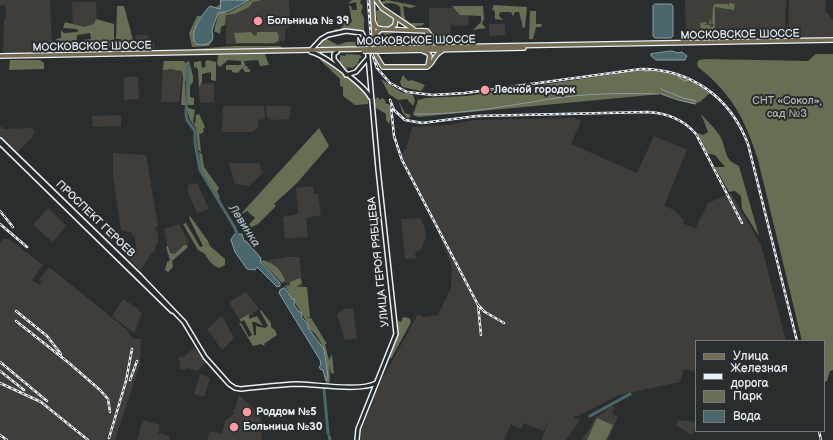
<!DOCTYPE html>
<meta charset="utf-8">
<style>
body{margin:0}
#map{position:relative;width:833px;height:440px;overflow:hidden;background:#2a2d2e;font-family:"Balsamiq Sans",sans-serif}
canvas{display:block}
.legend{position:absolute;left:695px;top:340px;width:130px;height:92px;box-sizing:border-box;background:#2a2d2e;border:1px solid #767b7f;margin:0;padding:5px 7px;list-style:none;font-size:12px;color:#e8f1f8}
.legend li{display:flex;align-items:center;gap:8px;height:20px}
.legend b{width:20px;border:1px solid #767b7f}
</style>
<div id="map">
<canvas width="833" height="440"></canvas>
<ul class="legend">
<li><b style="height:5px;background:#746b52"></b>Улица</li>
<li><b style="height:5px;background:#e8f1f8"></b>Железная дорога</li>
<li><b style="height:11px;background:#666e54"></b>Парк</li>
<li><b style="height:11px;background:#4a676e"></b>Вода</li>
</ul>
</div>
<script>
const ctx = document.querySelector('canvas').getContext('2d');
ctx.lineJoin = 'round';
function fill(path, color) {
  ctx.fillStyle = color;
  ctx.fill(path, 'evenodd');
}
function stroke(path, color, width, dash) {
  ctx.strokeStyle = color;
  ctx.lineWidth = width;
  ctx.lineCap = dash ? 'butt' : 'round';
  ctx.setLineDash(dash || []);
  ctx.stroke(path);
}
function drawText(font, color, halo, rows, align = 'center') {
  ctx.font = font + ' "Balsamiq Sans",sans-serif';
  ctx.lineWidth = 4;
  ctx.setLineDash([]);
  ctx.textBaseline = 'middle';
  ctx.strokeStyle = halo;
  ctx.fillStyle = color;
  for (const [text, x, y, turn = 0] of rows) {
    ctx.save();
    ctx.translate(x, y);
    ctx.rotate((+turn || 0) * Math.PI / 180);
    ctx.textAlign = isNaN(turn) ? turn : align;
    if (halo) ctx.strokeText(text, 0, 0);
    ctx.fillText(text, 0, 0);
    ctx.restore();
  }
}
fill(new Path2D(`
 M0,0H50L52,52L7,54L3,52L4,21L6,17V6L0,5Z
 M253,0H289L290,27L285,29V41H280L279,44H226V15Z
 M685,0H786L785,35L686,37Z
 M789,0H826L825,11L833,20V39H788Z
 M72,2H96L97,28L73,29Z
 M429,8H469L468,25L456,26L451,23L450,40H440L429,29Z
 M489,24H505V35L489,36Z
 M135,35H148L150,42H154L155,49H139Z
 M163,61H184L179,102H161Z
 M124,77H138L139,99L124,100Z
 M214,83V102L200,103L198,84Z
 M223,106H264L265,119L258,120V127L253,132H222Z
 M266,106H291L289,119L271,120L267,117Z
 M121,115V126L93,127L92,116Z
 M574,118L581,121L571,144L637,173L654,136L687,150L664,206L674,210L684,220L683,223L695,229L708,203L731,193L761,245L786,341H696V372L684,369L680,382L619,395L578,416H575L574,418L580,419L566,440H541L549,421L543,431L524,423L521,429L511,424L504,440H361V431L381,381L418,314L424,317L438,315L451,288L452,267L436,227L401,154L406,149L412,127L449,125L474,120Z
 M3,126V129L31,128L35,130L33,137L17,152L0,136V128Z
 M113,153L146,155L158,226L155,228L158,235V244H156L155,251L151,254L141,270L125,255L136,252L135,236H132V233L121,230L113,177Z
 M229,163H259L263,173L249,186L235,184Z
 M197,183L209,209L197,213L188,192V185Z
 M313,186L314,194H318L321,215L306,218L308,237L285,239L283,217L298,214L296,188Z
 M48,208L66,226L53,242L33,225Z
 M420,218L424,225L426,237L420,251L415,252L416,258L405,259L401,219Z
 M179,224L189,242L175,255L169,254L164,229Z
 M3,239H9L43,265L32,280L39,285L42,282L39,280L49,267L126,329L133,339H141L140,364L115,440H0V244Z
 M288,257H299L306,312L286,283L283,282L268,260Z
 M246,292L259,309L253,313L254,314L240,321L229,302Z
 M123,299L137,308L142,314L134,333L112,316Z
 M353,308L357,339L345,340L337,314L344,309Z
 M222,316L234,338L222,350L207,329Z
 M194,348L206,362L198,371L186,368L185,370L180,369V361H178L180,356L184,357Z
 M200,374L210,378L204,397L194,394Z
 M239,395L254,409L260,410L262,440H207L210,431L222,434L225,421L234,414L233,409H235Z
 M611,405L615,407L612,413L618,417L608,440H582L584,436L587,433L595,418L607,410Z
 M143,420L160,425L158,433L170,436L169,440H137Z
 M679,420L696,422V427L692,435L676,425Z`), '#3f3e3a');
fill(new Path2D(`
 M251,0H261L253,2L249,7L235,14L226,15L225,25L221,27L220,34L214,31L219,11L216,9L218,5H221L224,11L228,13Z
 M352,0H361L360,3L363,6L361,12L364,18V31L351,30L333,31L335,29H340L344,25L340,22L345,19L346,15L347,24L352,22L349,6H351L352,10H357L356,2L348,4Z
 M387,0L417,6L410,8L403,6L405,19L410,23H424L423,25C417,28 402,25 401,17C400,13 401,11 400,7C395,2 389,3 383,4L381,2Z
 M729,3L735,4L734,10L715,7V34L712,33V29L709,37L706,35L701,37V34L707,33V31H701L700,23L706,22L707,24L703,25H709L710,19L712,23L709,25L712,27L714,25L712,23L713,6L715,4H728L729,7Z
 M494,5L527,7L525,27L523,28L519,12H515L513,16L511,12H500L499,16L503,20L495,19V12L492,9Z
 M117,6H124L133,40L121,42V39H116Z
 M452,6H483L484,19L482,24L486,28L473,30L481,22V16L460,15Z
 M381,9L394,20L393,25C388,28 382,28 377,23L376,11Z
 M530,11H536V24H542L541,27H536L533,39H529Z
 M197,16H201L194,30V43L204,45L211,42L209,46L192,47L189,33Z
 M96,19L114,24V47L84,48L83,40L91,39L90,33L77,35L76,48H57L56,45H74V41H57L56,39L61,38V30L64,33L78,32L77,29L63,28L65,22L84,27L94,24Z
 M386,30L398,32L385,35L383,33L379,36L381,42C390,44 412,44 421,44L422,46H380L376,40L378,33Z
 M251,32L254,36L257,35V32H277L279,36L278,41L274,43H236L234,33Z
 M359,33H361L365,45L361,47L320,48V43L325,38L338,45L346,42H358Z
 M234,46H280L282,47V49L193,51V49Z
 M265,54L269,65L260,66L258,60L244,61L245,65L249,68L247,69H250V72H245L242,68L238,73L232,72V70H226V65H241V61L228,60L220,67L217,64L218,55Z
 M346,54L360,55L362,57L359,59L358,64L352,68L347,67L348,71L340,65V55L345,56Z
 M816,54H833V370L830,371L827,381L824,382V341H802L758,160C745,119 732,94 698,67L697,63L699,60L707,59L808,61Z
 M321,59L365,91L369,98L368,104L355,105L343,96V87L340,86V79L320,60Z
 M10,60H40L44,63V69L9,70Z
 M207,60L216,62V81L211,80V72L202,74V82L199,87L198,70L196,67L194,68V62L201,61L202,68L206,66L205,63Z
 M164,61H184L185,63L189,61L193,76V82L190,86V97L194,98V105H187L188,66L185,84V105H181L183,78L182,71L171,69L163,70Z
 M649,70C678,73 686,76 710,93L700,102L692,104L661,94L418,117L413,115L418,100L426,98L467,96L615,74L622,71Z
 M403,75L408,81L412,80L425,85L421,91L402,87L400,82Z
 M381,79L401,92L413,95L415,101L413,106L407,99L398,100L405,113L411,115L408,119L403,113L398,100L389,94Z
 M378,97L380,100L382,98L385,100L386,104H389L392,116L389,124L386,120V114L373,106V101Z
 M186,107L195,110L193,121L195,125L196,115L199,114L205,127L203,129L204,132L200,134L199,132L201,152L198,150L196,128L190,120Z
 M701,114C706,120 713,126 718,133C728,146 721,159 739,166L759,236L742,209L741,196L735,191L729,192L715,167H725L715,155L705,153L697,139L698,133L703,135L708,132Z
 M319,128L329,146L297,183L274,204L276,206L258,224L242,232L255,218L247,211L239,216Z
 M199,152L202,154L204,167L219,188L217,191L220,198L218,199L201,170Z
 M190,216L208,241L210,246L225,259V265L219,268C212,265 208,260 205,254L198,250L183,224L186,223L200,247L203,246L189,218Z
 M184,245H187L188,247L172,261L173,267L168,272L165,270L167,262L170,260L166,247L168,246L170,253L175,254Z
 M260,260C271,260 283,271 285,281L282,283Z
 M300,278L302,283L296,287H307L310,317L306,318H311L327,344H325L329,360L332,354L334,374L331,373L329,365L330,380L328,385L326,384C329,366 326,340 308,328V324L295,303V299H292L285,285L290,286V282Z
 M261,310L271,323V327L275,330L277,335L265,343L264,346L261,344L253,346L239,323H241L249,337L252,335L244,320L241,322L240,319L249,314V319L257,316L263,326L255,322H252L254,335H256V326L265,328L268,326L260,311Z
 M403,317L409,318L411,322L391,359L390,355L398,336V321L401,322Z
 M597,418L613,425L606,440H587Z`), '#666e54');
const water = new Path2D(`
 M221,0H249L229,11L218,13L212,30L213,38L211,42L204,45L196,44C188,34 202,14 210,6L220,9Z
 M655,4H671L673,6V36L671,38H655L653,36V6Z
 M672,51L678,53L682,52L687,56L685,60H656L651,56V54Z
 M235,234H242L244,241H246L261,258L260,261L280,283V286L277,287L257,267L255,270L247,269L235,252L231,240Z
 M285,288L292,299H295L294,305L299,312H301L302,318L308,324V328L324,349L328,377L326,381L323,370H321L319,367L321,365L320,360L279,293L280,290Z`);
fill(water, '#4a676e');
stroke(water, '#899ea5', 1);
stroke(new Path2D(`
 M645,71H650
 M678,77L685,81L688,80
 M661,89L683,98L696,101
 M661,94L678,100L696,104
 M415,114C460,115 506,106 550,99C586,93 623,93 659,94`), '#899ea5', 1);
stroke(new Path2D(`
 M188,65L186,114L187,120L195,131V143L200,170L235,228L238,237
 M324,389L328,433
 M590,416L630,394
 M329,436L330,440`), '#4a676e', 3);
const secondary = new Path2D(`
 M311,50L321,39L328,35L346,31L362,33L367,45L378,169L396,334L358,429L357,440
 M311,52C323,54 365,86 370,97
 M337,52L334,54V59L345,73
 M346,75L356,72L367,59
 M0,140L140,276L184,322L205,357L229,384L235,388L241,389C259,387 278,385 296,384C315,384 360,392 376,383
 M0,143L172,311`);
const primary = new Path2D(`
 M372,0L375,54L383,67H427C434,63 434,54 442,51
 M376,0L382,8L413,29
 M373,21L376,27L381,29L427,31L436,43L442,46
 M390,29L395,25L396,18
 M375,39L377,32L381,29
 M424,47L427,45L430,40L427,33
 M381,48L833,40
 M381,51L524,48
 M423,51L428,53L430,56L428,65
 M0,56L364,49`);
stroke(secondary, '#e8f1f8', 6);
stroke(primary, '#e8f1f8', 6);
stroke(secondary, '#2a2d2e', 3);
stroke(primary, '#746b52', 3.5);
const rail = new Path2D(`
 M368,0L372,53L377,68L390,83L407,92L433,95L465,93L641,69C691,69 730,97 748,144L797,341
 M390,100L394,110L405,120L422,123L477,116L648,112C666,113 684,120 696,134L742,223
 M391,106L394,136L402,160L478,305L481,335
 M0,211L13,227
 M0,224L27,247
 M478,305L485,312L504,323
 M16,311L47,336L61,354
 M16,321L69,363L100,390L108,399L110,412
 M0,362L47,401
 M0,371L24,390
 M130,380L137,361
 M0,383L41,402L88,440
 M819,431L821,440
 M0,435L7,440
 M109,438L126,381L132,349`);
stroke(rail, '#e8f1f8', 2.5);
stroke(rail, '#2a2d2e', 1, [3]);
const primaryBridge = new Path2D(`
 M364,49L381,48
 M363,51H381`);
stroke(primaryBridge, '#e8f1f8', 6, []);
stroke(primaryBridge, '#746b52', 3.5);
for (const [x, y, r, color] of [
 [258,21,5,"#ff9aa2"],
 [485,90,5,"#ff9aa2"],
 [247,412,5,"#ff9aa2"],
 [234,427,5,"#ff9aa2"]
]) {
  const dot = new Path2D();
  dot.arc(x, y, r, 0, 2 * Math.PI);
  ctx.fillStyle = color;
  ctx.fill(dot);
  stroke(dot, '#2a2d2e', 1.5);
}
drawText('bold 11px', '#e8f1f8', '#2a2d2e', [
 ["Больница № 39",267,21],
 ["Лесной городок",494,90],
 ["Роддом №5",256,412],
 ["Больница №30",243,427]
], 'left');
drawText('11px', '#e8f1f8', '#2a2d2e', [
 ["МОСКОВСКОЕ ШОССЕ",740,35,-1],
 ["МОСКОВСКОЕ ШОССЕ",416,41,-1],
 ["МОСКОВСКОЕ ШОССЕ",92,47,-1],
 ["ПРОСПЕКТ ГЕРОЕВ",95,219,44],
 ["УЛИЦА ГЕРОЯ РЯБЦЕВА",379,262,-96]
]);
drawText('11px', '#aeb6ae', '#2a2d2e', [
 ["СНТ «Сокол»,",787,101],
 ["сад №3",787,114]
]);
drawText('italic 12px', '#a9bac1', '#2a2d2e', [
 ["Левинка",244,226,57]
]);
</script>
